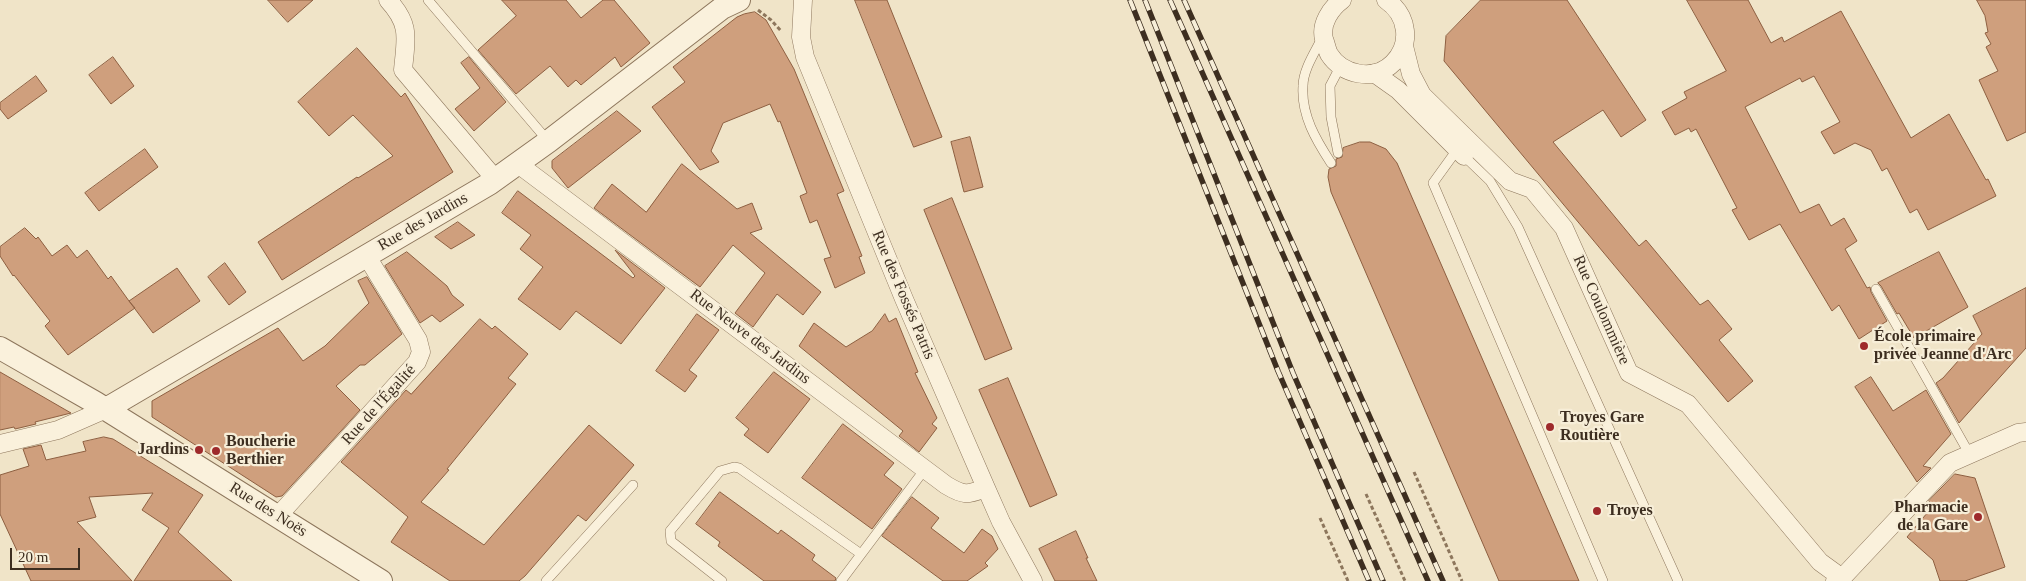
<!DOCTYPE html>
<meta charset="utf-8">
<style>
body{margin:0}
#map{position:relative;width:2026px;height:581px;overflow:hidden;background:#f0e4c8;font-family:"Times New Roman",serif}
canvas{display:block}
.scale{position:absolute;left:10px;top:548px;width:70px;height:22px;box-sizing:border-box;border:2px solid #3d2e20;border-top:0;padding-left:6px;font-size:15px;line-height:18px;white-space:nowrap;color:#3d2e20;-webkit-text-stroke:4px #f7eed8;paint-order:stroke}
</style>
<div id="map">
<canvas width="2026" height="581"></canvas>
<div class="scale">20 m</div>
</div>
<script>
const ctx = document.querySelector('canvas').getContext('2d');
ctx.lineJoin = 'round';
function fill(path, color) {
  ctx.fillStyle = color;
  ctx.fill(path, 'evenodd');
}
function stroke(path, color, width, dash) {
  ctx.strokeStyle = color;
  ctx.lineWidth = width;
  ctx.lineCap = dash ? 'butt' : 'round';
  ctx.setLineDash(dash || []);
  ctx.stroke(path);
}
function drawText(font, color, halo, rows, align = 'center') {
  ctx.font = font + ' "Times New Roman",serif';
  ctx.lineWidth = 4.5;
  ctx.setLineDash([]);
  ctx.textBaseline = 'middle';
  ctx.strokeStyle = halo;
  ctx.fillStyle = color;
  for (const [text, x, y, turn = 0] of rows) {
    ctx.save();
    ctx.translate(x, y);
    ctx.rotate((+turn || 0) * Math.PI / 180);
    ctx.textAlign = isNaN(turn) ? turn : align;
    if (halo) ctx.strokeText(text, 0, 0);
    ctx.fillText(text, 0, 0);
    ctx.restore();
  }
}
const building = new Path2D(`
 M268,0H313L288,22Z
 M502,0H566L581,18L603,0H614L650,43L621,67L615,57L581,85L576,80L568,87L550,66L516,94L478,50L516,16Z
 M855,0H887L942,137L914,147Z
 M1481,0H1567L1646,120L1621,137L1603,110L1553,142L1639,246L1646,240L1700,305L1708,300L1732,329L1719,340L1753,381L1728,402L1444,61L1446,36Z
 M1687,0H1748L1771,43L1782,37L1784,42L1841,11L1911,138L1949,114L1986,180L1988,179L1996,196L1928,230L1917,209L1910,213L1887,168L1882,171L1871,150L1855,143L1834,154L1821,132L1840,122L1814,76L1802,82L1800,78L1745,107L1800,213L1819,204L1831,226L1844,218L1857,241L1845,249L1867,288L1870,287L1871,292L1887,321L1859,339L1839,305L1832,311L1780,224L1749,240L1732,210L1737,208L1696,129L1691,132L1689,128L1675,135L1662,112L1687,98L1684,92L1726,71Z
 M1977,0H2026V132L2007,141L1979,80L1998,71L1986,47L1991,44L1985,33L1988,32L1985,16Z
 M755,12L766,20L794,69L844,191L837,194L862,256L859,257L865,273L835,288L824,259L831,257L817,220L810,223L800,196L807,193L780,121L778,122L770,104L723,123L711,151L719,162L700,170L652,107L685,82L673,67L737,17L744,14Z
 M357,48L401,97L405,93L453,172L282,280L258,242L357,177L358,178L393,156L353,115L329,136L298,102Z
 M113,57L134,86L111,104L89,75Z
 M469,57L506,102L474,131L455,109L480,88L461,63Z
 M36,76L47,91L8,119L0,109V103Z
 M617,111L641,131L568,188L552,168V161Z
 M970,137L983,187L964,192L951,142Z
 M1360,142H1370L1386,149L1397,163L1579,581H1499L1331,192L1328,177L1329,169L1336,166V159L1342,157L1343,148Z
 M145,149L158,167L99,211L85,193Z
 M682,164L737,209L752,203L762,229L750,233L821,292L803,315L777,294L753,327L735,313L765,273L733,245L700,287L594,208L612,184L646,212Z
 M518,191L633,278L635,276L615,250L665,288L621,344L576,311L560,330L518,299L543,267L520,249L531,235L502,213Z
 M952,198L1012,349L985,360L924,210Z
 M458,222L475,235L451,249L435,237Z
 M25,228L36,239L38,237L52,256L67,245L77,258L87,250L108,279L111,276L129,301L177,268L200,301L153,333L129,301L135,308L68,355L45,326L50,321L14,275L13,276L0,256V247Z
 M407,252L447,286L452,295L464,305L440,322L432,315L420,323L385,266Z
 M1939,252L1968,307L1914,338L1899,313L1897,314L1881,286L1878,283Z
 M225,263L246,292L229,305L208,277Z
 M367,277L402,334L365,365H360L336,386L360,410L282,496L276,497L152,417V401L278,328L303,361L325,346L369,303L358,281Z
 M2026,288V348L1959,423L1936,383L1943,378L1982,334L1973,316Z
 M697,314L719,330L689,370L697,376L685,392L656,371Z
 M885,314L889,322L896,318L918,372L915,373L937,418L932,424L937,428L919,452L899,436L903,431L799,346L814,323L846,347L872,331Z
 M480,319L492,329L495,326L528,354L508,378L516,384L447,469L449,470L421,502L484,545L589,425L634,465L586,521L578,515L525,576L519,581H450L391,542L408,517L341,462L406,390L411,394Z
 M0,372L71,413L35,422L36,424L15,429L14,427L0,430Z
 M774,372L810,399L768,453L744,435L749,429L736,418Z
 M1871,377L1893,411L1926,390L1951,434L1923,466L1931,468L1917,482L1855,387Z
 M1008,378L1057,495L1030,507L979,390Z
 M843,424L894,463L884,475L902,489L872,529L802,478Z
 M104,437L113,439L203,495L178,532L232,581H134L169,528L142,510L153,493L89,497L96,517L77,522L132,581H31L0,514V475L29,466L23,449L41,445L46,460L86,451L83,442Z
 M1955,474L1975,478L2005,567L1965,581H1940L1933,560L1907,537L1933,506L1929,501Z
 M720,492L778,534L781,530L815,555L812,560L836,578L835,581H764L718,546L720,542L696,524Z
 M912,497L939,518L931,528L964,553L982,529L992,536L998,549L985,563L988,566L967,581H943L882,536Z
 M1076,531L1088,558H1086L1097,581H1055L1039,549Z`);
fill(building, '#cf9f7d');
stroke(building, '#8d5f41', 1);
const service = new Path2D(`
 M428,0L548,141
 M1322,38C1315,52 1303,70 1303,86C1301,115 1316,140 1331,163
 M1459,147L1433,183L1603,581
 M1338,153L1331,117L1330,86L1340,67
 M1464,156L1490,181L1518,227L1678,581
 M1876,289L1970,455
 M546,581L633,485
 M722,581L671,541L670,531L720,471L734,467L739,468L861,554
 M841,581L925,469`);
const minor = new Path2D(`
 M388,0C411,25 406,38 403,70L496,180
 M803,0L801,37L805,57L904,299L986,488L1001,522L1033,581
 M1342,0C1331,8 1320,24 1324,39C1326,44 1327,50 1329,54C1342,75 1374,82 1393,63C1412,44 1408,15 1386,0
 M1404,46L1411,74L1422,95L1510,181L1532,189L1564,228L1629,373L1688,404L1820,562L1842,578
 M1374,73L1398,90L1464,156
 M518,164L946,485C964,496 967,495 986,488
 M0,444L58,430L106,409
 M278,516L417,362L421,352L418,340L366,255
 M1835,581L1842,578L1950,463L2018,433L2026,432`);
const tertiary = new Path2D(`
 M0,348L96,403L381,581
 M106,409L489,184L549,141L722,8L739,0`);
stroke(service, '#8d765c', 10);
stroke(minor, '#8d765c', 19);
stroke(tertiary, '#8d765c', 24);
stroke(new Path2D(`
 M758,10L771,20L781,31
 M1414,472L1462,581
 M1366,494L1405,581
 M1320,518L1348,581`), '#8d765c', 3, [4, 2.5]);
stroke(service, '#faf1dc', 9);
stroke(minor, '#faf1dc', 18);
stroke(tertiary, '#faf1dc', 22);
const rail = new Path2D(`
 M1130,0L1278,371L1369,581
 M1145,0L1293,373L1383,581
 M1170,0L1428,581
 M1184,0L1443,581`);
stroke(rail, '#3d2e20', 5.5);
stroke(rail, '#f7eed8', 4, [11]);
for (const [x, y, r, color] of [
 [1864,346,5,"#9e2a2b"],
 [1550,427,5,"#9e2a2b"],
 [199,450,5,"#9e2a2b"],
 [216,451,5,"#9e2a2b"],
 [1597,511,5,"#9e2a2b"],
 [1978,517,5,"#9e2a2b"]
]) {
  const dot = new Path2D();
  dot.arc(x, y, r, 0, 2 * Math.PI);
  ctx.fillStyle = color;
  ctx.fill(dot);
  stroke(dot, '#f7eed8', 2);
}
drawText('16px', '#3d2e20', '#f7eed8', [
 ["Rue des Jardins",423,222,-30],
 ["Rue des Fossés Patris",903,295,67],
 ["Rue Coulommière",1601,310,66],
 ["Rue Neuve des Jardins",750,337,37],
 ["Rue de l'Égalité",379,405,-48],
 ["Rue des Noës",268,510,32]
]);
drawText('bold 16px', '#3d2e20', '#f7eed8', [
 ["École primaire",1874,337],
 ["privée Jeanne d'Arc",1874,355],
 ["Troyes Gare",1560,418],
 ["Routière",1560,436],
 ["Boucherie",226,442],
 ["Berthier",226,460],
 ["Jardins",189,450,"right"],
 ["Pharmacie",1968,508,"right"],
 ["de la Gare",1968,526,"right"],
 ["Troyes",1607,511]
], 'left');
</script>
